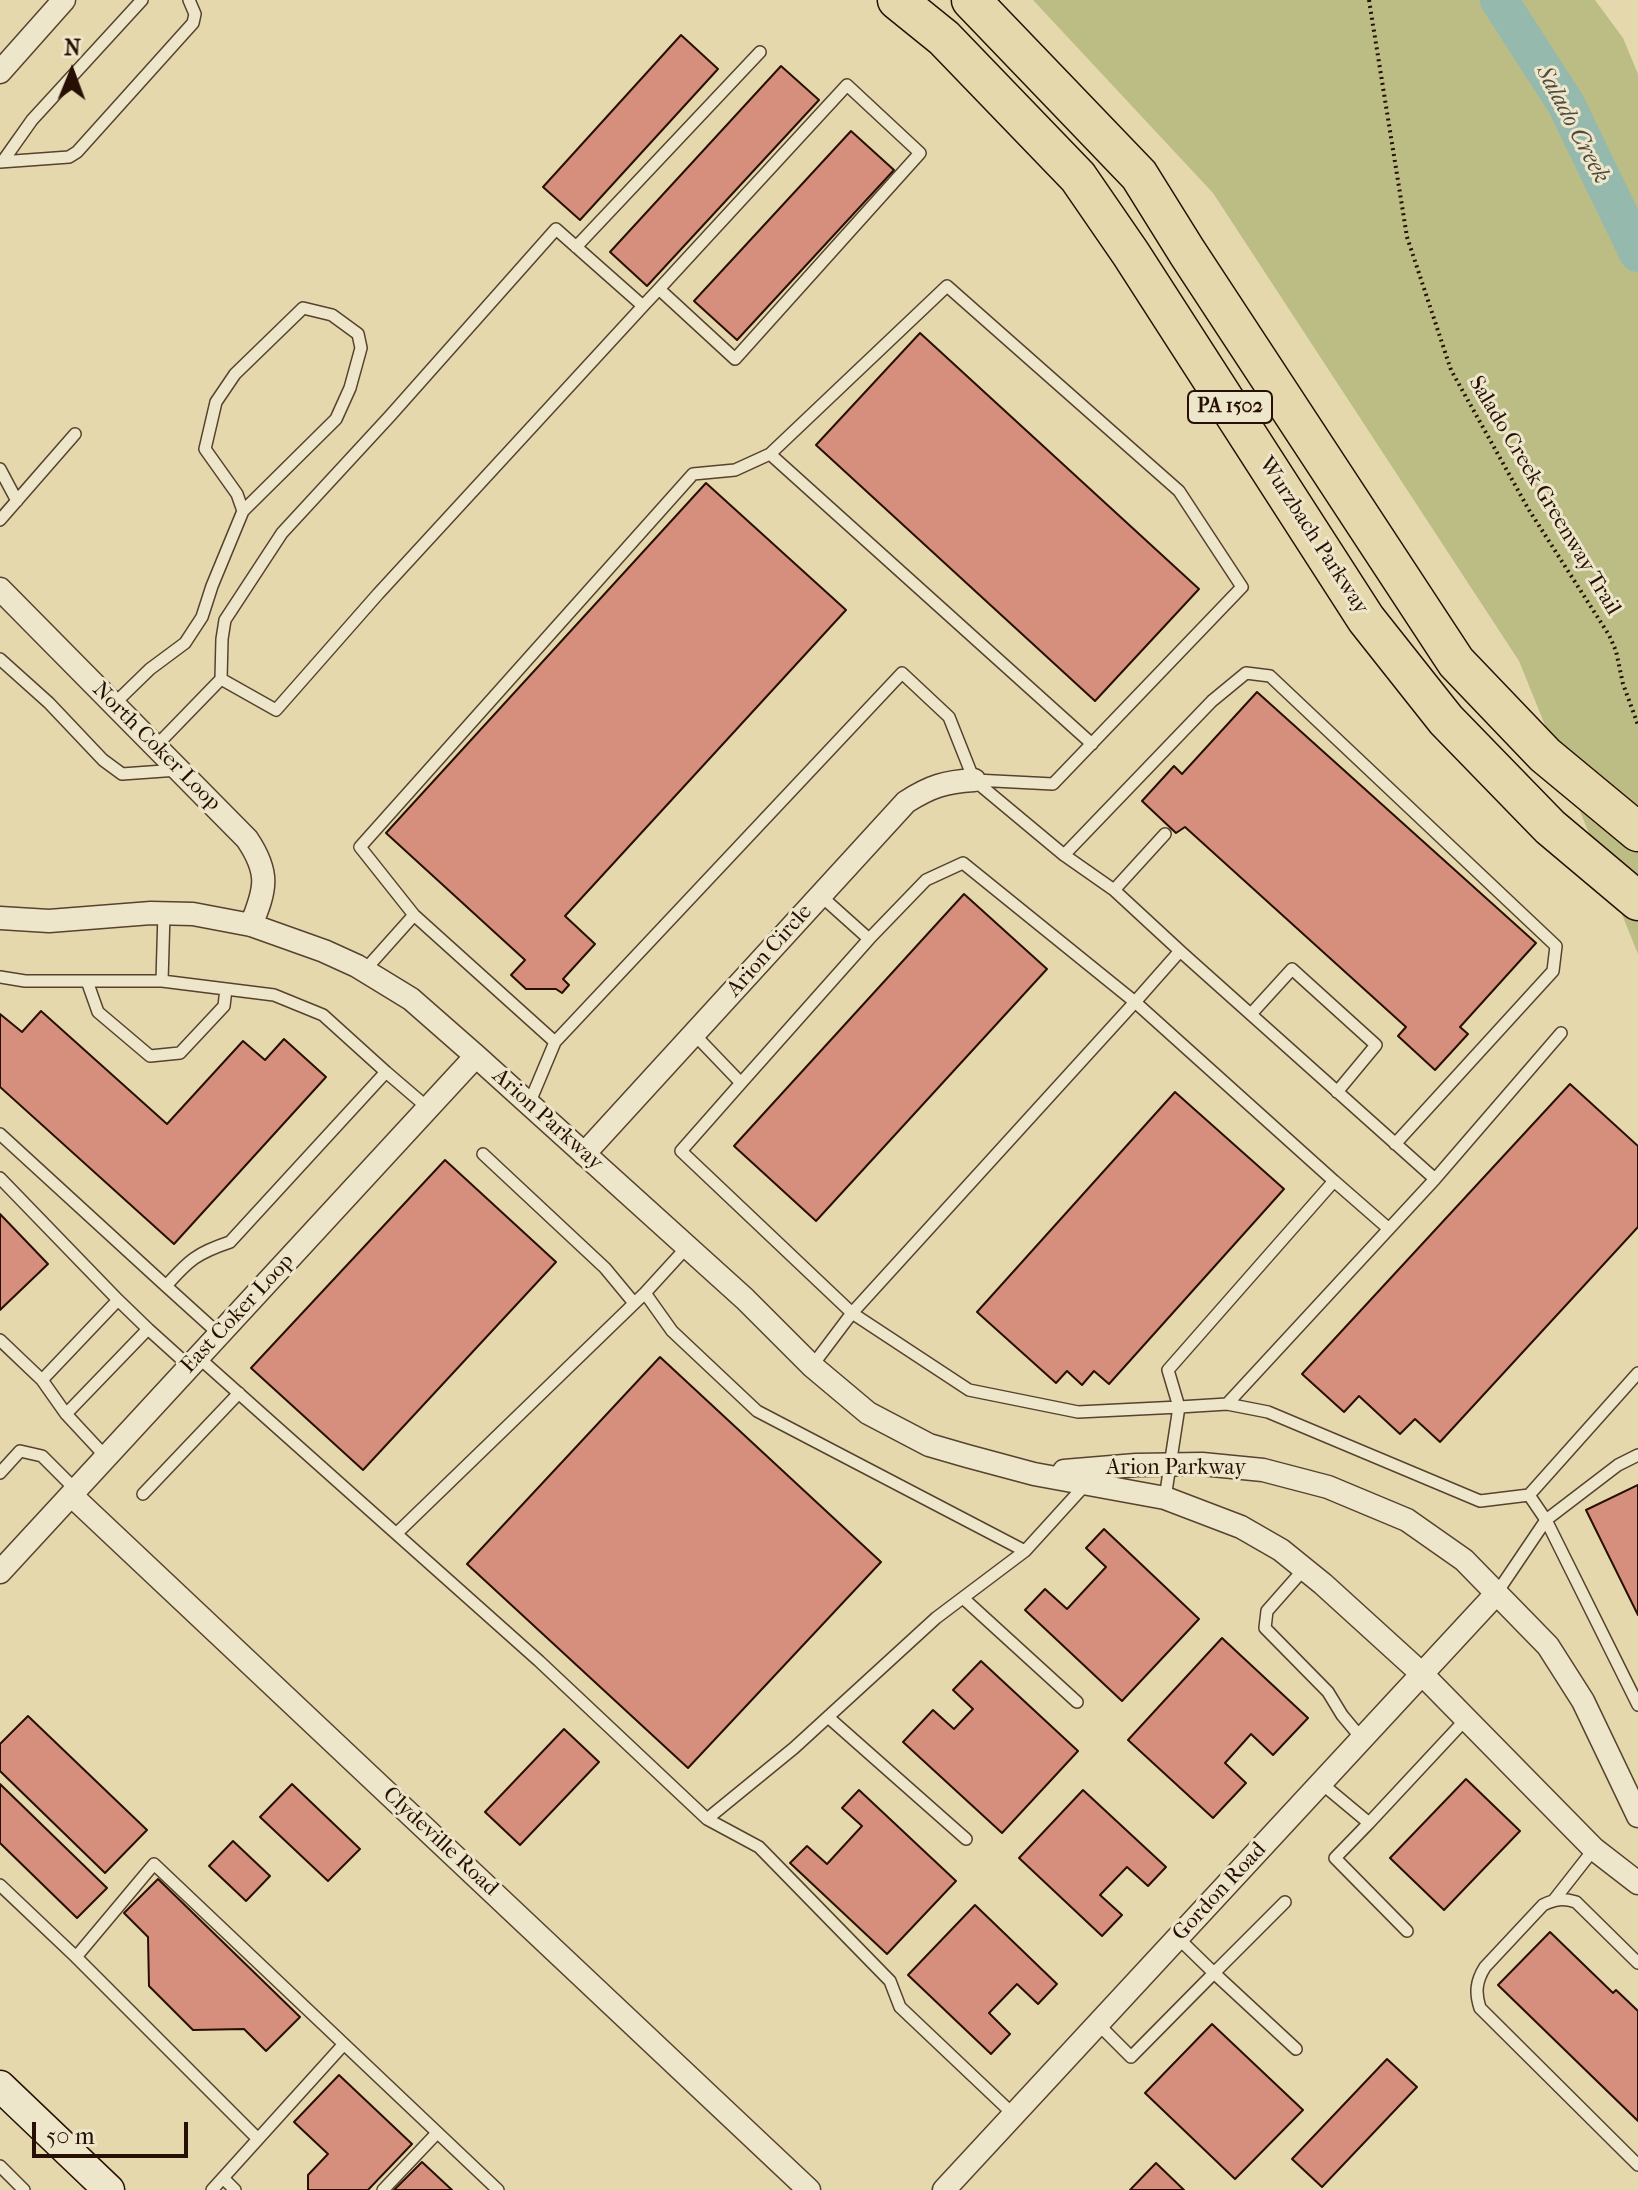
<!DOCTYPE html>
<style>
body{margin:0}
#map{position:relative;width:1638px;height:2190px;overflow:hidden;background:#e5d8ad;font-family:"IM FELL French Canon",serif}
canvas{display:block}
.north{position:absolute;left:32px;top:32px;width:80px;height:80px;-webkit-text-stroke:6px #eee6ca;paint-order:stroke;rotate:1deg;font-size:22px;font-weight:700;line-height:32px;text-align:center;color:#271003}
.north::after{content:'';display:block;margin:auto;width:28px;height:36px;background:#271003;clip-path:polygon(50% 0,100% 100%,50% 72%,0 100%)}
.scale{position:absolute;left:32px;top:2122px;width:156px;height:36px;box-sizing:border-box;border:4px solid #271003;border-top:0;padding-left:10px;font-size:24px;line-height:28px;white-space:nowrap;color:#271003;-webkit-text-stroke:6px #eee6ca;paint-order:stroke}
</style>
<div id="map">
<canvas width="1638" height="2190"></canvas>
<div class="north">N</div>
<div class="scale">50 m</div>
</div>
<script>
const ctx = document.querySelector('canvas').getContext('2d');
ctx.lineJoin = 'round';
function fill(path, color) {
  ctx.fillStyle = color;
  ctx.fill(path, 'evenodd');
}
function stroke(path, color, width, dash) {
  ctx.strokeStyle = color;
  ctx.lineWidth = width;
  ctx.lineCap = dash ? 'butt' : 'round';
  ctx.setLineDash(dash || []);
  ctx.stroke(path);
}
function drawText(font, color, halo, rows, align = 'center') {
  ctx.font = font + ' "IM FELL French Canon",serif';
  ctx.lineWidth = 6;
  ctx.setLineDash([]);
  ctx.textBaseline = 'middle';
  ctx.strokeStyle = halo;
  ctx.fillStyle = color;
  for (const [text, x, y, turn = 0] of rows) {
    ctx.save();
    ctx.translate(x, y);
    ctx.rotate((+turn || 0) * Math.PI / 180);
    ctx.textAlign = isNaN(turn) ? turn : align;
    if (halo) ctx.strokeText(text, 0, 0);
    ctx.fillText(text, 0, 0);
    ctx.restore();
  }
}
fill(new Path2D(`
 M1033,0H1595L1623,38L1638,74V954L1519,661L1213,193Z`), '#bbbd85');
stroke(new Path2D(`
 M1499,0L1566,104L1638,253`), '#96b9ad', 38);
const building = new Path2D(`
 M681,35L718,69L580,220L543,187Z
 M781,66L819,100L647,286L610,252Z
 M851,131L894,170L737,340L694,301Z
 M920,333L1199,589L1095,701L816,445Z
 M706,483L846,610L565,916L595,944L563,979L569,985L562,993L556,989H526L511,975L525,960L386,833Z
 M1257,692L1536,943L1460,1027L1468,1034L1435,1070L1398,1036L1406,1027L1185,827L1176,833L1142,801L1174,766L1182,774Z
 M964,894L1047,969L816,1221L734,1146Z
 M41,1011L167,1124L243,1041L265,1060L284,1039L326,1077L174,1244L0,1087V1014L22,1032Z
 M1570,1084L1638,1146V1227L1440,1442L1415,1419L1400,1434L1359,1396L1344,1412L1302,1374Z
 M1175,1092L1284,1189L1109,1384L1094,1371L1082,1385L1067,1371L1056,1383L977,1312Z
 M445,1160L556,1262L363,1470L251,1368Z
 M0,1214L48,1264L0,1310Z
 M660,1357L881,1562L688,1768L467,1564Z
 M1638,1485V1615L1586,1510Z
 M1104,1529L1199,1619L1122,1701L1025,1610L1045,1589L1067,1609L1106,1567L1086,1548Z
 M1222,1638L1308,1718L1273,1755L1251,1734L1225,1763L1246,1783L1213,1818L1128,1740Z
 M981,1661L1078,1751L1002,1833L903,1742L933,1710L954,1729L973,1709L953,1690Z
 M28,1716L147,1830L105,1873L0,1771V1744Z
 M564,1729L599,1762L520,1845L485,1812Z
 M1466,1779L1520,1831L1444,1910L1390,1858Z
 M0,1784L107,1888L77,1918L0,1843Z
 M292,1784L360,1849L328,1881L260,1817Z
 M859,1790L956,1881L887,1954L790,1863L807,1846L827,1864L862,1826L842,1808Z
 M1083,1790L1166,1867L1148,1886L1127,1867L1100,1895L1122,1915L1102,1936L1019,1858Z
 M233,1841L270,1876L246,1901L209,1866Z
 M158,1879L300,2017L266,2051L244,2029L193,2030L149,1986L148,1937L124,1913Z
 M975,1905L1057,1984L1038,2004L1017,1984L989,2013L1010,2034L991,2054L908,1975Z
 M1550,1932L1613,1993L1616,1990L1638,2011V2121L1498,1985Z
 M1212,2024L1303,2110L1235,2179L1145,2093Z
 M1387,2059L1417,2087L1322,2187L1292,2159Z
 M339,2075L412,2144L368,2190H308V2175L328,2154L294,2122Z
 M422,2162L452,2190H394Z
 M1156,2163L1184,2190H1130Z`);
fill(building, '#d68f7d');
stroke(building, '#271003', 2);
const service = new Path2D(`
 M3,161L32,120L142,0
 M0,162L69,157L77,152L193,23L195,14L189,0
 M576,247L760,52
 M643,306L659,289L735,359L920,153L847,85L659,289
 M0,469L17,501
 M0,520L75,434
 M0,659L49,703L103,760L122,774L178,770
 M114,704L150,669L185,643L202,617L212,586L243,511L237,494L205,449L216,402L235,374L303,308L332,315L358,334L361,348L350,388L336,419L243,511
 M156,746L221,679L222,639L225,620L282,533L390,416L556,229L643,306L378,594L276,710L221,679
 M975,780L1053,784L1242,587L1179,491L947,286L770,454L1092,744
 M1064,855L1212,701L1246,673L1270,676L1556,946L1553,971L1395,1144
 M1114,890L1165,834
 M414,915L360,847L693,474L735,470L770,454
 M1180,951L1435,1179L1227,1404
 M364,971L414,915L555,1042L529,1104
 M0,977L25,981H162L164,913
 M87,981L98,1012L150,1056L180,1053L224,1006L226,989
 M162,981L274,995L323,1015L386,1072L230,1242C197,1253 189,1260 166,1286L219,1334
 M1251,1014L1292,969L1376,1045L1337,1092
 M694,1034L741,1083L681,1151L852,1313L1135,1002L963,863L926,880L869,939
 M555,1042L902,673L949,717L974,780L1064,855L1114,890L1180,951L1135,1002L1334,1181L1168,1370L1179,1407L1078,1412L969,1390L852,1313L812,1366
 M386,1072L428,1108
 M741,1083L869,939L821,896
 M0,1134L166,1286
 M483,1154L605,1268L634,1303
 M0,1178L118,1300L42,1380L66,1414L106,1457
 M1435,1179L1561,1033
 M1334,1181L1389,1229
 M645,1293L672,1331L757,1411L1025,1551
 M148,1329L189,1366
 M0,1340L42,1380
 M198,1357L539,1661L707,1819L794,1748L936,1618L1025,1551L1086,1484
 M66,1414L148,1329L118,1300
 M1638,1455L1618,1465L1546,1520L1638,1705
 M0,1473L20,1451L42,1456L75,1489
 M143,1494L239,1393
 M1165,1498L1179,1407L1227,1404L1268,1412L1480,1501L1529,1495L1638,1373
 M397,1533L645,1293L687,1247
 M1304,1569L1267,1611L1265,1628L1328,1692L1342,1715L1362,1739
 M1496,1594L1546,1520L1529,1495
 M963,1598L1077,1702
 M828,1717L966,1839
 M1321,1783L1369,1823L1466,1719
 M707,1819L759,1847L890,1981L900,2007L1014,2115
 M1369,1823L1335,1858L1407,1931
 M0,1885L76,1957L258,2139
 M1554,1900L1594,1849
 M1178,1938L1214,1973L1285,1902
 M76,1957L154,1864L498,2190
 M1638,1963L1576,1902C1563,1898 1555,1899 1543,1905L1485,1967C1476,1981 1475,1993 1480,2008L1638,2165
 M1098,2024L1131,2057L1214,1973L1296,2049
 M0,2166L24,2190
 M223,2178L235,2190
 M212,2190L344,2044
 M383,2190L437,2133`);
const minor = new Path2D(`
 M0,72L64,0
 M0,589L247,839C270,873 266,889 251,925
 M0,918L49,921L151,913L193,914L251,925L324,951L357,966L411,999L476,1056L745,1299L812,1366L868,1413L929,1445L967,1456L1034,1474L1165,1498L1241,1527L1281,1550L1323,1584L1422,1674L1594,1849L1638,1883
 M584,1154L906,802C931,786 945,782 974,780
 M1064,1471L1136,1465L1202,1464L1263,1470L1328,1487L1407,1520L1464,1560L1548,1646L1583,1701L1638,1816
 M71,1495L809,2190
 M0,1572L476,1056
 M944,2190L1496,1594`);
const secondary = new Path2D(`
 M0,2086L109,2190`);
const motorway = new Path2D(`
 M897,0L944,38L1078,177L1131,254L1366,619L1446,720L1550,827L1638,901
 M971,0L1139,175L1187,252L1456,662L1545,755L1638,832`);
stroke(service, '#56422e', 14);
stroke(minor, '#56422e', 25);
stroke(secondary, '#271003', 33);
stroke(motorway, '#271003', 41);
stroke(new Path2D(`
 M1369,0L1407,237L1451,370L1529,510L1609,635L1616,651L1623,684L1638,725`), '#271003', 4, [2, 4]);
stroke(service, '#eee6ca', 11);
stroke(minor, '#eee6ca', 22);
stroke(secondary, '#eee6ca', 30);
stroke(motorway, '#e5d8ad', 38);
for (const [x, y, w] of [
 [1230,407,84]
]) {
  const box = new Path2D();
  box.roundRect(x - w / 2, y - 16, w, 32, 6);
  ctx.fillStyle = '#eee6ca';
  ctx.fill(box);
  stroke(box, '#271003', 2);
}
drawText('bold 20px', '#271003', null, [
 ["PA 1502",1230,407]
]);
drawText('22px', '#271003', '#eee6ca', [
 ["Salado Creek Greenway Trail",1544,496,59],
 ["Wurzbach Parkway",1313,536,57],
 ["North Coker Loop",156,747,45],
 ["Arion Circle",770,951,-48],
 ["Arion Parkway",547,1120,42],
 ["East Coker Loop",238,1314,-47],
 ["Arion Parkway",1176,1469],
 ["Clydeville Road",440,1842,43],
 ["Gordon Road",1220,1892,-47]
]);
drawText('italic 24px', '#4e4b3e', '#eee6ca', [
 ["Salado Creek",1572,125,62]
]);
</script>
